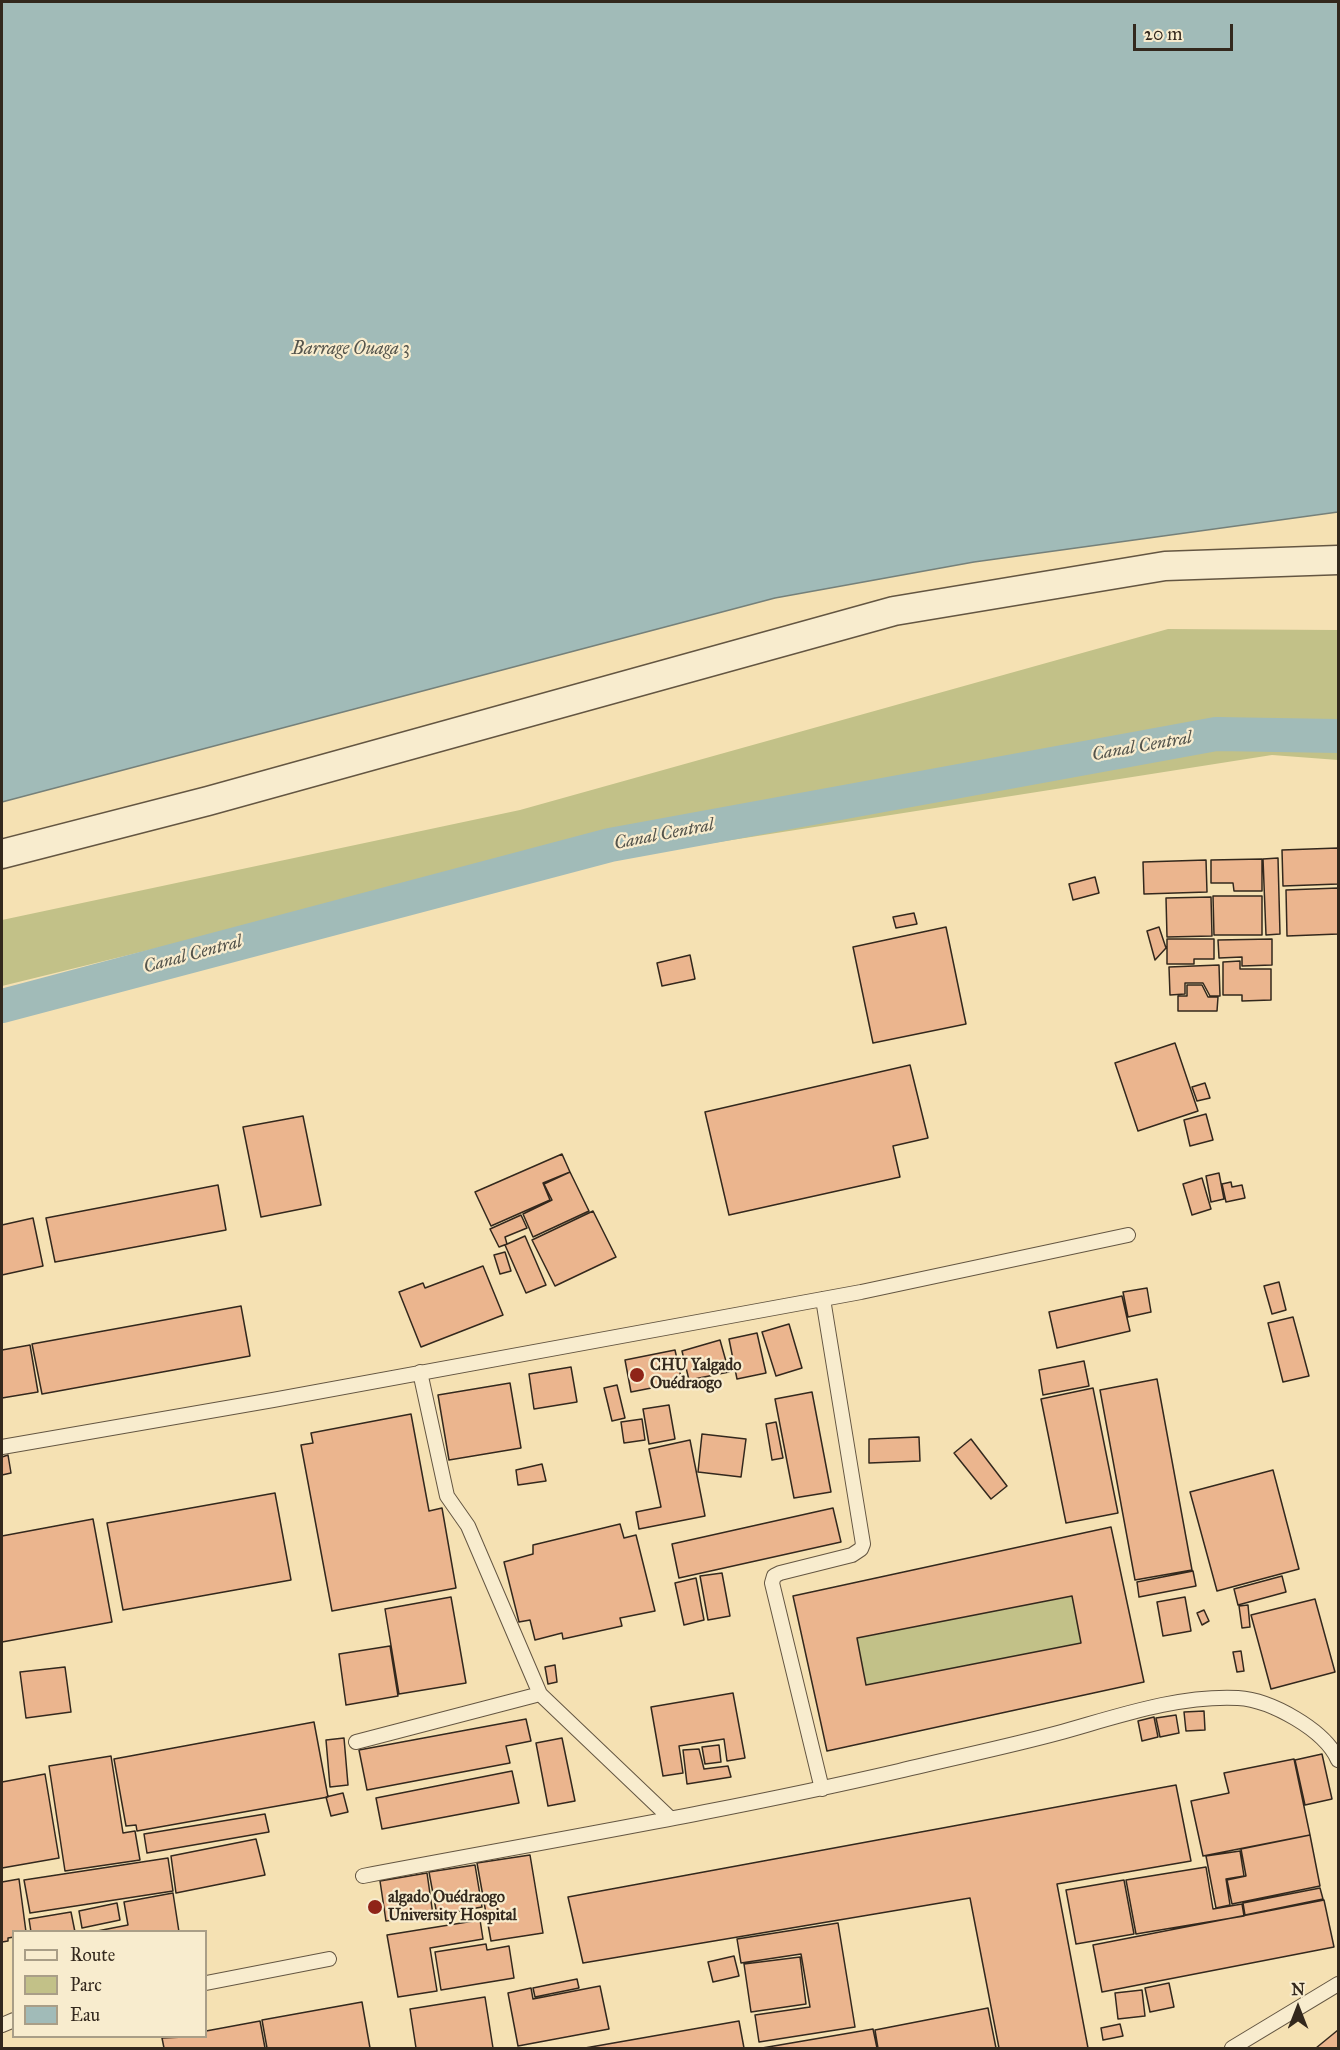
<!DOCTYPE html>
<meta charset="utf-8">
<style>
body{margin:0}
#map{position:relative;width:1340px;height:2050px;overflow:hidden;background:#f5e1b3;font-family:"IM FELL Great Primer",serif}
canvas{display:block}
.frame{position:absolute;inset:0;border:3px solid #33281d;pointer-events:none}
.legend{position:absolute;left:12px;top:1930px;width:195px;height:108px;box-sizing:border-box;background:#f8ecce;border:2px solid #a99e87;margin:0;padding:8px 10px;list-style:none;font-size:18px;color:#33281d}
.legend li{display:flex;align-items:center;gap:12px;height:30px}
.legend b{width:30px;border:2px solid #a99e87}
.north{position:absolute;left:1268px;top:1978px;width:60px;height:60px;-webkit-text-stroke:4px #f8ecce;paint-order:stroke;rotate:0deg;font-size:16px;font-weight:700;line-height:24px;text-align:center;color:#33281d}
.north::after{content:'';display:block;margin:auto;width:21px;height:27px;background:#33281d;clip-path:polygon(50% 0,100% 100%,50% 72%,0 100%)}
.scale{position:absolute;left:1133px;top:24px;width:100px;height:27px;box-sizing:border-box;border:3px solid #33281d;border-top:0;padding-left:8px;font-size:18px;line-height:21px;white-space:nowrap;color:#33281d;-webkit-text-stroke:4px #f8ecce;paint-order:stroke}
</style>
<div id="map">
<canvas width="1340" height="2050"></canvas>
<div class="frame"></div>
<ul class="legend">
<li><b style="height:8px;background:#f8ecce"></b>Route</li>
<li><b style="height:16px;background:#c2c188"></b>Parc</li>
<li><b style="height:16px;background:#a1bbb8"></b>Eau</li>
</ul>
<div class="north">N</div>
<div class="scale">20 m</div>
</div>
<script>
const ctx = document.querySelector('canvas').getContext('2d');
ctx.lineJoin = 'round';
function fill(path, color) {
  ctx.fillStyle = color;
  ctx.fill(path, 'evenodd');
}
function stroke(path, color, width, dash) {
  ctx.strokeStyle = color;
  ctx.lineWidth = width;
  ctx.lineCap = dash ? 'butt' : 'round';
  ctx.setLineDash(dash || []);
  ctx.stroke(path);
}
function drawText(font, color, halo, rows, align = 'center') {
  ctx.font = font + ' "IM FELL Great Primer",serif';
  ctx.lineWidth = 4.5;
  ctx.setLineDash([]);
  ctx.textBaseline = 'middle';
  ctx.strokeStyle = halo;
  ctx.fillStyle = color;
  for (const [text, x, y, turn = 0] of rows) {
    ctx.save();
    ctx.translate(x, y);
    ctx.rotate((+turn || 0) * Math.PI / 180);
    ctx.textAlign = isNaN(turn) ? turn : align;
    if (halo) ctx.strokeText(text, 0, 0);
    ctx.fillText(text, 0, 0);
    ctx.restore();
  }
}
fill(new Path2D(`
 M1168,629L1338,630V760L1272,755L357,899L2,986V920L520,810Z
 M1072,1596L1081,1643L866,1685L857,1638Z`), '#c2c188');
const water = new Path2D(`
 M2,2H1338V512L974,562L775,598L2,802Z`);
fill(water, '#a1bbb8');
stroke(water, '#75807a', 1.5);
stroke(new Path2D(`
 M2,1006L610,845L1216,734L1338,736`), '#a1bbb8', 34);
const building = new Path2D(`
 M1338,848V884L1283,886L1282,850Z
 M1278,858L1280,934L1266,935L1263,859Z
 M1262,859V891H1234L1233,883H1211V860Z
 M1206,860L1207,892L1144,894L1143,862Z
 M1095,877L1099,893L1073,900L1069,884Z
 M1338,888V934L1287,936L1286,890Z
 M1213,896H1262V935H1214Z
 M1211,897L1212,936L1167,937L1166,898Z
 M914,913L917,924L896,928L893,917Z
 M946,927L966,1024L873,1043L853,947Z
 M1159,927L1166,948L1155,960L1147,931Z
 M1167,939H1214V959H1194V964H1167Z
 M1272,939V965L1242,966V957L1219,958L1218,940Z
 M690,955L695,979L662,986L657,963Z
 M1240,961V969H1271V1000L1242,1001V995H1223V962Z
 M1219,965L1220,996H1210L1203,983H1185V994L1170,995L1169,967Z
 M1187,985H1202L1208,997H1218L1217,1011H1178V996H1187Z
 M1175,1043L1198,1111L1138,1131L1115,1063Z
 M910,1065L928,1138L893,1146L900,1177L729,1215L705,1112Z
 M1205,1083L1210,1098L1197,1101L1192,1087Z
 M1206,1114L1213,1140L1190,1146L1184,1120Z
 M303,1116L321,1205L261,1217L243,1127Z
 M562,1154L570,1172L543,1183L550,1200L491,1226L475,1192Z
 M570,1172L589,1211L533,1237L523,1214L552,1200L544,1184Z
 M1219,1173L1224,1199L1211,1202L1206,1176Z
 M1202,1178L1211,1209L1192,1215L1183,1184Z
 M1231,1182L1232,1187L1242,1185L1245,1198L1226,1202L1222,1184Z
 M218,1185L226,1230L55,1262L46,1218Z
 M593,1211L616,1257L555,1286L532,1240Z
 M521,1215L527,1228L505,1237L507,1244L499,1247L490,1229Z
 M33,1218L43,1266L2,1275V1225Z
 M525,1236L546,1285L526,1293L505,1245Z
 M505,1252L511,1271L500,1274L494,1255Z
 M483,1266L503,1315L421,1347L399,1292L423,1283L425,1288Z
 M1279,1282L1286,1310L1272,1314L1264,1286Z
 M1147,1288L1151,1312L1128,1317L1123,1292Z
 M1122,1296L1130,1331L1057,1348L1049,1312Z
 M241,1306L250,1356L42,1394L32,1344Z
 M1293,1317L1309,1376L1283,1382L1268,1323Z
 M789,1324L802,1368L776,1376L762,1332Z
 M757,1333L766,1373L737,1379L729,1339Z
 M720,1340L729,1372L689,1380L682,1351Z
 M30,1345L38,1392L2,1398V1350Z
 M675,1350L682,1382L631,1392L625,1360Z
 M1084,1361L1089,1386L1043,1395L1039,1370Z
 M571,1367L577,1402L534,1409L529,1374Z
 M1157,1379L1192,1570L1135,1580L1100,1390Z
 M510,1383L521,1448L449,1460L438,1395Z
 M617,1385L625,1418L612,1421L604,1388Z
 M1093,1388L1118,1513L1066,1523L1041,1399Z
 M812,1392L831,1492L794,1498L775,1399Z
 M669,1405L675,1439L649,1444L643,1409Z
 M411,1414L429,1511L442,1508L456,1588L332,1611L301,1445L313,1443L311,1433Z
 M642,1419L645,1440L624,1443L621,1422Z
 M776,1422L783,1458L772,1460L766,1424Z
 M702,1434L746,1439L741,1477L698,1472Z
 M919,1437L920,1461L869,1463V1439Z
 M971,1439L1007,1486L991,1499L954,1453Z
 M690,1440L705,1516L639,1529L636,1512L661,1507L649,1449Z
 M8,1455L11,1473L2,1475V1457Z
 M542,1464L546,1481L518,1485L516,1470Z
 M1273,1470L1299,1569L1217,1591L1190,1492Z
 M275,1493L291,1580L123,1610L107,1523Z
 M833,1508L841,1542L679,1578L672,1544Z
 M93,1519L112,1622L2,1642V1536Z
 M620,1524L624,1538L636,1535L655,1611L620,1618L622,1626L563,1639L562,1633L535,1640L530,1620L519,1622L504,1562L533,1554V1545Z
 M1111,1527L1144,1682L827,1751L793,1596ZM1072,1596L1081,1643L866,1685L857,1638Z
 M1193,1571L1196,1586L1139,1597L1137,1582Z
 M722,1573L730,1616L708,1620L700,1576Z
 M1282,1576L1286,1592L1238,1605L1234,1589Z
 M696,1578L704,1620L684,1625L675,1583Z
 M451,1597L466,1683L399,1694L385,1609Z
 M1185,1597L1191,1631L1163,1636L1157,1602Z
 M1315,1599L1335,1672L1271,1689L1251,1615Z
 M1248,1605L1250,1627L1242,1628L1239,1606Z
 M1204,1610L1209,1621L1202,1625L1197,1613Z
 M390,1646L398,1696L346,1705L339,1654Z
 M1241,1651L1244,1671L1237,1672L1233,1652Z
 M555,1665L557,1682L548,1684L545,1667Z
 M65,1667L71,1712L26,1718L20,1672Z
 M733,1693L745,1758L727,1761L724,1739L679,1746L683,1773L663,1776L651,1707Z
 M1204,1711L1205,1730L1186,1731L1184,1712Z
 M1176,1715L1179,1733L1160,1737L1156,1718Z
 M1154,1717L1158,1737L1142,1741L1138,1721Z
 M526,1719L531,1741L506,1746L510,1763L367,1790L359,1750Z
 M314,1722L328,1797L137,1831L136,1825L126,1826L114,1759Z
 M344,1738L348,1785L330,1787L326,1740Z
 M562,1738L575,1801L548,1806L536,1743Z
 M719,1745L721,1762L705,1764L702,1747Z
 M699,1749L704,1769L728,1766L731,1777L687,1784L683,1750Z
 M1322,1754L1332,1799L1305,1805L1295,1760Z
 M111,1756L123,1833L135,1831L140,1860L65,1871L49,1766Z
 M1294,1759L1310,1835L1203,1856L1191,1801L1229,1793L1224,1773Z
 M512,1771L519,1803L382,1829L376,1798Z
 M45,1774L59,1858L2,1868V1782Z
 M1176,1785L1191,1861L1057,1884L1088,2048H999L970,1898L583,1963L568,1897Z
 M343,1793L348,1812L331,1816L326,1797Z
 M265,1814L269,1832L147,1853L144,1834Z
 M1310,1835L1320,1886L1232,1904L1227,1880L1246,1876L1241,1849Z
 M256,1839L265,1875L176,1893L171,1856Z
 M1240,1851L1244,1876L1226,1879L1230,1905L1216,1908L1206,1856Z
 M530,1855L543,1933L491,1941L477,1863Z
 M168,1858L173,1891L30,1913L24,1880Z
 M475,1865L482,1907L437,1915L429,1872Z
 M1206,1867L1213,1909L1242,1904L1244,1916L1136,1934L1126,1880Z
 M427,1873L433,1915L386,1921L380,1881Z
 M19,1879L26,1932H14V1937L8,1938V1941L2,1942V1882Z
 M1124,1880L1134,1934L1076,1944L1066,1890Z
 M1320,1888L1323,1899L1245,1915L1243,1903Z
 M173,1893L179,1932H92L128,1925L124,1902Z
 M1324,1900L1334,1947L1102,1992L1093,1945Z
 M117,1903L120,1920L82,1928L79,1911Z
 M71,1912L75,1932H31L29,1919Z
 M480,1920L483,1939L430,1948L437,1991L398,1997L387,1935Z
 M838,1923L855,2027L759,2042L755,2015L810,2007L801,1954L741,1963L737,1939Z
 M486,1944L487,1950L509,1946L514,1978L441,1990L435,1952Z
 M734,1956L739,1976L713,1982L708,1962Z
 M800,1957L806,2004L751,2012L744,1964Z
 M577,1979L579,1988L535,1997L533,1988Z
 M1169,1983L1174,2007L1150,2012L1145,1988Z
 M600,1986L609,2029L518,2046L508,1993L531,1988L533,1999Z
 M1142,1990L1145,2016L1118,2019L1115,1993Z
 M485,1997L493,2048H416L410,2009Z
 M362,2002L370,2048H267L262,2020Z
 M988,2008L996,2048H878L875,2030Z
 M260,2021L265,2048H164L162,2038L206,2036V2031Z
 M739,2021L744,2048H585Z
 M1120,2024L1123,2036L1103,2040L1101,2028Z
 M873,2029L877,2048H762Z
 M1338,2030V2048H1316Z`);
fill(building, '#ebb58e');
stroke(building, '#33281d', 1.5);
const service = new Path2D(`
 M420,1372L447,1496L468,1526L540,1694
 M2,1447L273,1400L861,1292L1128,1235
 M356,1742L540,1694L670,1818
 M822,1789L772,1583L774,1576L780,1573L852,1555L861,1549L863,1544L823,1299
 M363,1876C542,1842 722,1812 899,1771C952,1758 1006,1747 1058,1733C1116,1717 1177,1695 1238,1698C1271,1700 1325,1730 1338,1760
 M206,1983L329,1959
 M2,2025L14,2020
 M1232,2048L1338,1984`);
const minor = new Path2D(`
 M2,854L208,801L894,611L1165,566L1338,560`);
stroke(service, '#645642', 16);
stroke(minor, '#645642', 31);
stroke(service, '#f8ecce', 14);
stroke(minor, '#f8ecce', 28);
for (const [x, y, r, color] of [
 [637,1375,8,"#8f2418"],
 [375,1907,8,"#8f2418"]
]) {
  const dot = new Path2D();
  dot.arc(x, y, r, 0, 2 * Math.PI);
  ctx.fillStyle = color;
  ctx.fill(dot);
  stroke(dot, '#f8ecce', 2);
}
drawText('bold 16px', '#33281d', '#f8ecce', [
 ["CHU Yalgado",650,1366],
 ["Ouédraogo",650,1384],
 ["algado Ouédraogo",388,1898],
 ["University Hospital",388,1916]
], 'left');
drawText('italic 18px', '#54544c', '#f8ecce', [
 ["Barrage Ouaga 3",351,350],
 ["Canal Central",1142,747,-10],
 ["Canal Central",664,835,-11],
 ["Canal Central",193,955,-15]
]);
</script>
